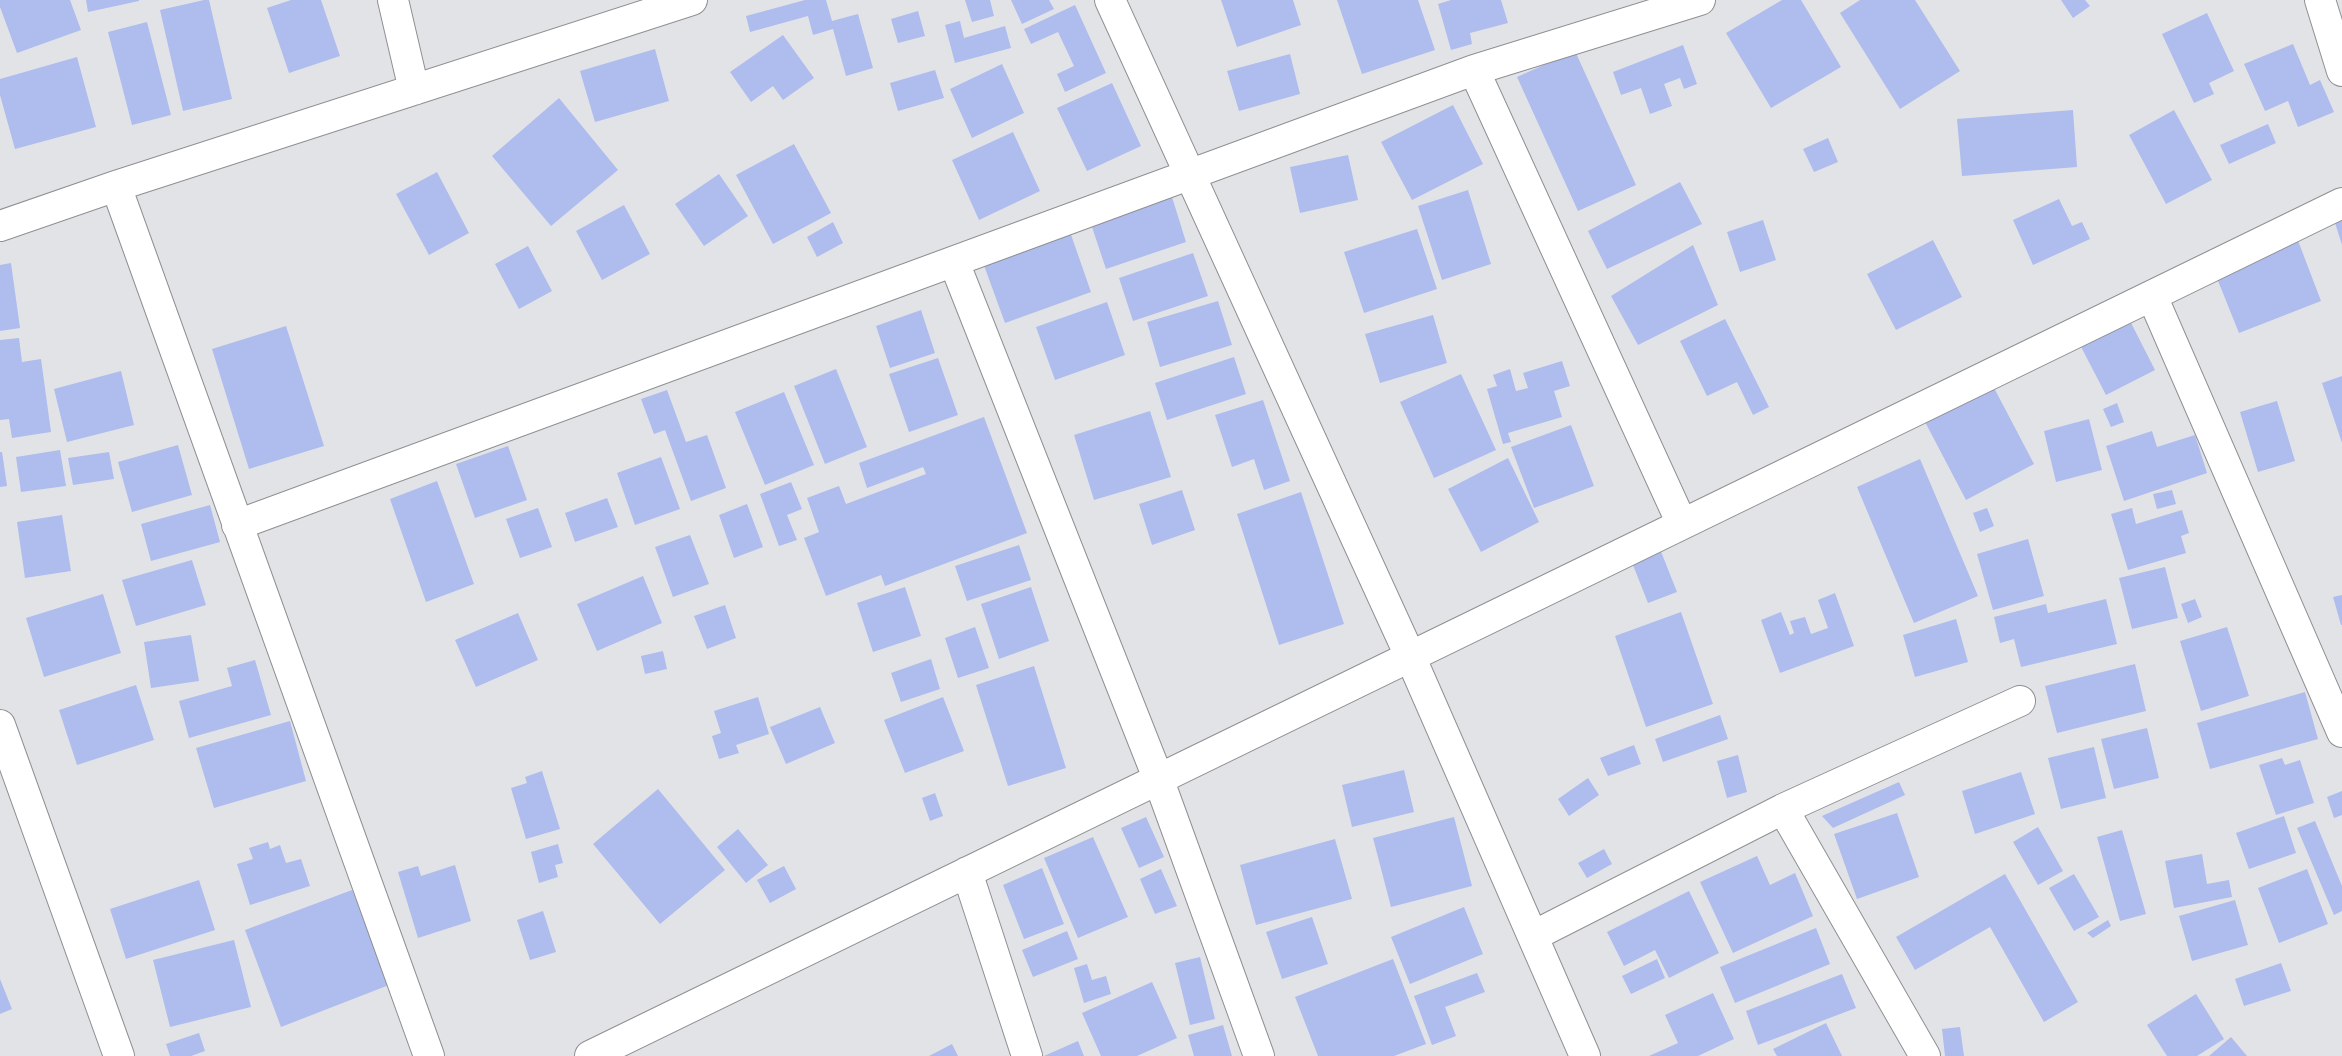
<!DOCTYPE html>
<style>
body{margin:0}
canvas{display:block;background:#e2e3e6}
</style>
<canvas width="2342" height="1056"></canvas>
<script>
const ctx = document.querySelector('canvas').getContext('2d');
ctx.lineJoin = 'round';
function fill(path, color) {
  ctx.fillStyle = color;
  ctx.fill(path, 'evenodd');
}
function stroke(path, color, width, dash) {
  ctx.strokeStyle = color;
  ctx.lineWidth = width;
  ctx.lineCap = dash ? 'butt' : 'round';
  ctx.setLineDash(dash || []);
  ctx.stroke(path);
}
fill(new Path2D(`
 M0,0H70L81,30L17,53L0,7Z
 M86,0H139V1L88,12Z
 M204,0H209L232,99L183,111L160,10Z
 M291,0H321L340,56L289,73L267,8Z
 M805,0H826L832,21L858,14L873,68L846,76L833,29L813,35L808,16L750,32L746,16Z
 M965,0H990L994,16L972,22Z
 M1011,0H1049L1054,9L1022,24Z
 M1221,0H1293L1301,25L1237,47Z
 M1337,0H1418L1435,50L1362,74Z
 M1451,0H1501L1508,23L1470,33L1472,44L1451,50L1438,4Z
 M1782,0H1801L1841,67L1771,108L1726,33Z
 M1860,0H1915L1960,71L1900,109L1840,13Z
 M2061,0H2085L2090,6L2073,18Z
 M1075,5L1106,73L1065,92L1057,74L1074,66L1058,32L1031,44L1024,29Z
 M918,11L925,36L898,43L891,19Z
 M2207,13L2234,71L2209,83L2214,94L2194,103L2162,34Z
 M960,21L964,38L1005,26L1011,48L955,63L945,25Z
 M147,22L171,115L132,125L108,32Z
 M783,35L814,78L783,100L773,86L751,102L730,72Z
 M2293,44L2310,85L2320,80L2334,112L2298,127L2288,101L2265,111L2244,64Z
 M1683,45L1697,84L1684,89L1680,78L1664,84L1672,106L1650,114L1641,88L1621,95L1613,72Z
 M655,49L669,101L595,122L580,71Z
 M1575,51L1636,185L1578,211L1517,77Z
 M1290,54L1300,94L1239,111L1227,71Z
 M77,57L96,127L15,149L0,95V79Z
 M1002,64L1024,113L972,138L950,89Z
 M935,70L944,98L898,111L890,83Z
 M1112,83L1141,146L1087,171L1057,108Z
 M559,98L618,170L551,226L492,156Z
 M1453,105L1483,164L1412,200L1381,142Z
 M2073,110L2077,167L1962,176L1957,119Z
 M2174,110L2212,180L2166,204L2129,135Z
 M2268,124L2276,143L2229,164L2220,145Z
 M1013,132L1040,191L979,220L952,160Z
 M1828,138L1838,162L1814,172L1803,149Z
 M794,144L831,213L773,244L736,175Z
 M1348,155L1358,200L1300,213L1290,167Z
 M437,172L469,233L429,255L396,194Z
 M719,174L748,216L704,246L675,204Z
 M1680,182L1702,224L1607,269L1588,231Z
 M1468,190L1491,264L1442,280L1418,206Z
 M1172,197L1186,242L1106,269L1091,224Z
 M2059,199L2072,226L2082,222L2090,239L2033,265L2013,220Z
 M624,205L650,254L602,280L576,231Z
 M2342,207V245L2331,210Z
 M1763,220L1776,260L1740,272L1727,232Z
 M833,222L843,243L817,257L807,237Z
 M1069,229L1091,292L1005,323L982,260Z
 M1417,229L1437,289L1364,313L1344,252Z
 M2297,238L2321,301L2239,333L2214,271Z
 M1933,240L1962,297L1896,330L1867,274Z
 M1693,245L1718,305L1638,345L1611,296Z
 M528,246L552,291L519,309L495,264Z
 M1193,253L1208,296L1133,321L1119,278Z
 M11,263L20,328L0,331V265Z
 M1218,301L1232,345L1160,367L1147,322Z
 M1107,302L1125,355L1055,380L1036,327Z
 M921,310L935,353L890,368L876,326Z
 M2126,313L2155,370L2106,395L2077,339Z
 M1433,315L1447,363L1380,383L1365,334Z
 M1725,319L1769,407L1753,415L1737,382L1707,396L1680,341Z
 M286,326L324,446L249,469L212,349Z
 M19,338L22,362L41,359L51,432L12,438L9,419L0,420V340Z
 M1234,357L1246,394L1167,420L1155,383Z
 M938,358L958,415L909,432L889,374Z
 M1562,361L1570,386L1554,391L1562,417L1508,433L1511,442L1503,444L1487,389L1497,386L1493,375L1510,369L1516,391L1528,388L1523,373Z
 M836,369L867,447L825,464L794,386Z
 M121,371L134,425L67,442L54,389Z
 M1461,374L1496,450L1434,478L1400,402Z
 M2342,376V443L2322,383Z
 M1992,384L2034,464L1966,500L1924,420Z
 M667,390L686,442L707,435L726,488L691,501L665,430L654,434L641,399Z
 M784,392L814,465L765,485L735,412Z
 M1263,400L1290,481L1264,490L1254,459L1232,467L1215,415Z
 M2277,401L2295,461L2258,472L2240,412Z
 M2117,403L2124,422L2111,427L2103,409Z
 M1150,411L1171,477L1094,500L1074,435Z
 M984,417L1027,533L885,586L881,575L826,596L804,538L819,532L807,498L839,486L846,504L926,474L923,467L867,488L859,463Z
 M2089,419L2102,470L2056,482L2044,431Z
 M1571,425L1594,486L1534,508L1511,447Z
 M2152,431L2157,447L2195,435L2207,473L2124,501L2106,446Z
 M178,445L192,495L132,512L118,462Z
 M508,446L527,500L475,518L456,464Z
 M60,450L66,486L21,492L16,457Z
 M0,452H2L7,486L0,487Z
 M109,452L114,479L73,485L68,458Z
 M661,457L680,509L635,525L617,473Z
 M1508,458L1539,522L1481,552L1448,489Z
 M1920,459L1978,596L1914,623L1857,487Z
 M437,481L474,584L426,602L390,499Z
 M791,482L802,509L787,515L797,540L779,546L760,494Z
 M1182,490L1195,530L1152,545L1139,504Z
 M2172,490L2176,504L2157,509L2153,494Z
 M1301,492L1344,624L1279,645L1237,514Z
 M607,498L618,527L575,542L565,513Z
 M747,504L763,547L734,558L719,515Z
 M210,505L220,542L151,561L141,524Z
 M538,508L552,547L520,558L506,519Z
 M1987,508L1994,526L1980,532L1973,513Z
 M2132,508L2136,524L2182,510L2189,533L2181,536L2186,553L2128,570L2111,514Z
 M62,515L71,571L25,578L17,522Z
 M690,535L709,584L673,597L655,547Z
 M2028,539L2044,596L1993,610L1977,554Z
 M1019,545L1031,580L967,601L955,566Z
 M1660,549L1677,592L1648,603L1631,560Z
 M192,560L206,605L136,626L122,580Z
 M2165,567L2178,618L2132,629L2119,578Z
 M643,576L662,623L597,651L577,604Z
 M905,587L921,636L873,652L857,603Z
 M1031,587L1049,641L999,659L981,604Z
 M1835,593L1854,646L1780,673L1761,620L1781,612L1790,635L1794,633L1790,621L1805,617L1811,634L1828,628L1818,600Z
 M103,594L121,653L44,677L26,618Z
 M2342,595V625H2341L2333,597Z
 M2106,599L2117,644L2021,667L2014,639L2000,643L1994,617L2046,604L2048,613Z
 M2195,599L2202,617L2188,623L2181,604Z
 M725,605L736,638L707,649L694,616Z
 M1681,612L1713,704L1646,727L1615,636Z
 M518,613L538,660L476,687L455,640Z
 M1956,619L1968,662L1915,677L1903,635Z
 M975,627L989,668L958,678L945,638Z
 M2227,627L2249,696L2201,711L2180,641Z
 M191,635L199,681L151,688L144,642Z
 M663,651L667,669L645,674L641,656Z
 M931,659L940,689L901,702L891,673Z
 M255,660L271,715L189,738L179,701L232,686L227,668Z
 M2135,664L2146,711L2057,733L2045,686Z
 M1034,666L1066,768L1008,786L976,685Z
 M136,685L154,740L77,765L59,710Z
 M2305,692L2318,739L2210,769L2197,723Z
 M758,697L769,734L736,745L739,753L719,759L712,736L721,733L714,711Z
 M943,697L964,751L905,773L884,720Z
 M820,707L835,743L786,764L770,727Z
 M1720,715L1728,739L1663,762L1655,739Z
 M290,721L306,781L214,808L196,748Z
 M2147,728L2159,778L2114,789L2101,739Z
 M1634,745L1641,764L1608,776L1600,758Z
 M2094,747L2106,798L2061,809L2048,758Z
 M1738,755L1747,792L1727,798L1717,761Z
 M2282,758L2285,765L2300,760L2314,803L2276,815L2259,765Z
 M1404,770L1414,812L1352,827L1342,785Z
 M542,771L560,829L526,839L511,788L527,783L525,777Z
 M2021,772L2035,814L1975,834L1962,791Z
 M1588,778L1599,795L1569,816L1558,799Z
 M1899,782L1905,795L1833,828L1822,816Z
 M658,789L725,870L660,924L593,844Z
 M2342,791V815L2334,818L2327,797Z
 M935,793L943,816L930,821L922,798Z
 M1897,813L1919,877L1857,899L1834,834Z
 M2284,816L2296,853L2249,869L2236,833Z
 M1146,817L1164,857L1139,868L1121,828Z
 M1454,817L1472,886L1391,907L1373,838Z
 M2315,821L2342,886V911L2334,915L2297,828Z
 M2038,827L2063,871L2038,885L2013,842Z
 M738,829L768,865L746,883L717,847Z
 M2122,830L2146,914L2120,921L2097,837Z
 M1093,837L1128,917L1078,938L1044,858Z
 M1335,839L1352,899L1256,925L1240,865Z
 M268,842L270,849L280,845L286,863L301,859L310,886L250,905L237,864L253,859L249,848Z
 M558,844L563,863L555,865L558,877L539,883L531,852Z
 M1604,849L1612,864L1587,878L1578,863Z
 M2202,854L2207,884L2229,880L2232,897L2174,908L2165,861Z
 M1757,856L1770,885L1795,873L1813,916L1733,953L1700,882Z
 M455,865L471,921L418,938L398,872L418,866L421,876Z
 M784,866L796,889L770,903L757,880Z
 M1042,868L1064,924L1024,939L1003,885Z
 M1161,869L1177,906L1155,914L1140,879Z
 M2307,869L2328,924L2279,943L2258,888Z
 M2005,874L2078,1002L2044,1022L1990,927L1915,970L1896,937Z
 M2074,874L2099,917L2074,931L2049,888Z
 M199,880L215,930L126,959L110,909Z
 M352,890L389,985L281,1027L245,930Z
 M1689,891L1719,953L1669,978L1655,950L1624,966L1607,932Z
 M2235,900L2248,945L2192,961L2179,916Z
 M1464,907L1483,954L1410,984L1391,937Z
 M543,911L556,952L530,960L517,920Z
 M1312,917L1328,964L1282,979L1266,932Z
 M2108,920L2111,926L2093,938L2087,933Z
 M1816,928L1830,964L1735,1003L1720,967Z
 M1067,931L1078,959L1033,977L1022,950Z
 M234,940L251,1007L170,1027L153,960Z
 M1200,957L1215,1019L1190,1025L1175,963Z
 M1393,959L1426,1044L1394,1056H1318L1295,997Z
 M1657,959L1665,978L1631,994L1622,976Z
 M2281,963L2291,991L2244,1006L2235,979Z
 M1087,964L1092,980L1106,976L1111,994L1084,1003L1074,968Z
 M1477,973L1485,992L1445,1007L1456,1036L1432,1045L1414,996Z
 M1842,974L1856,1008L1758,1045L1746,1011Z
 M0,979L12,1009L0,1014Z
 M1152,982L1177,1038L1137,1056H1101L1082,1013Z
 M1713,993L1734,1039L1698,1056H1649L1678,1043L1665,1015Z
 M2196,994L2224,1039L2197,1056H2167L2147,1025Z
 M1826,1023L1842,1056H1777L1773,1049Z
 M1223,1025L1232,1056H1194L1188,1035Z
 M1960,1027L1964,1056H1945L1942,1029Z
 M199,1033L205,1051L191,1056H170L166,1044Z
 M2231,1037L2247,1056H2209Z
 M1078,1041L1084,1056H1044Z
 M952,1044L958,1056H929Z`), '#afbcee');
const street = new Path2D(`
 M393,0L414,90
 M1110,0L1410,656L1585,1056
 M2320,0L2342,71
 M1474,70L1700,0
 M116,186L429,1056
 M0,226L116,186L692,0
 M954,262L1158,778L1259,1056
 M2152,296L2342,732
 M237,525L1474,70L1682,524
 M0,725L119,1056
 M967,872L1027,1056
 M1533,936L1783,809
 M590,1056L2342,203
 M1925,1056L1783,809L2020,701`);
stroke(street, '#8f9093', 32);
stroke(street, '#fff', 30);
</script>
